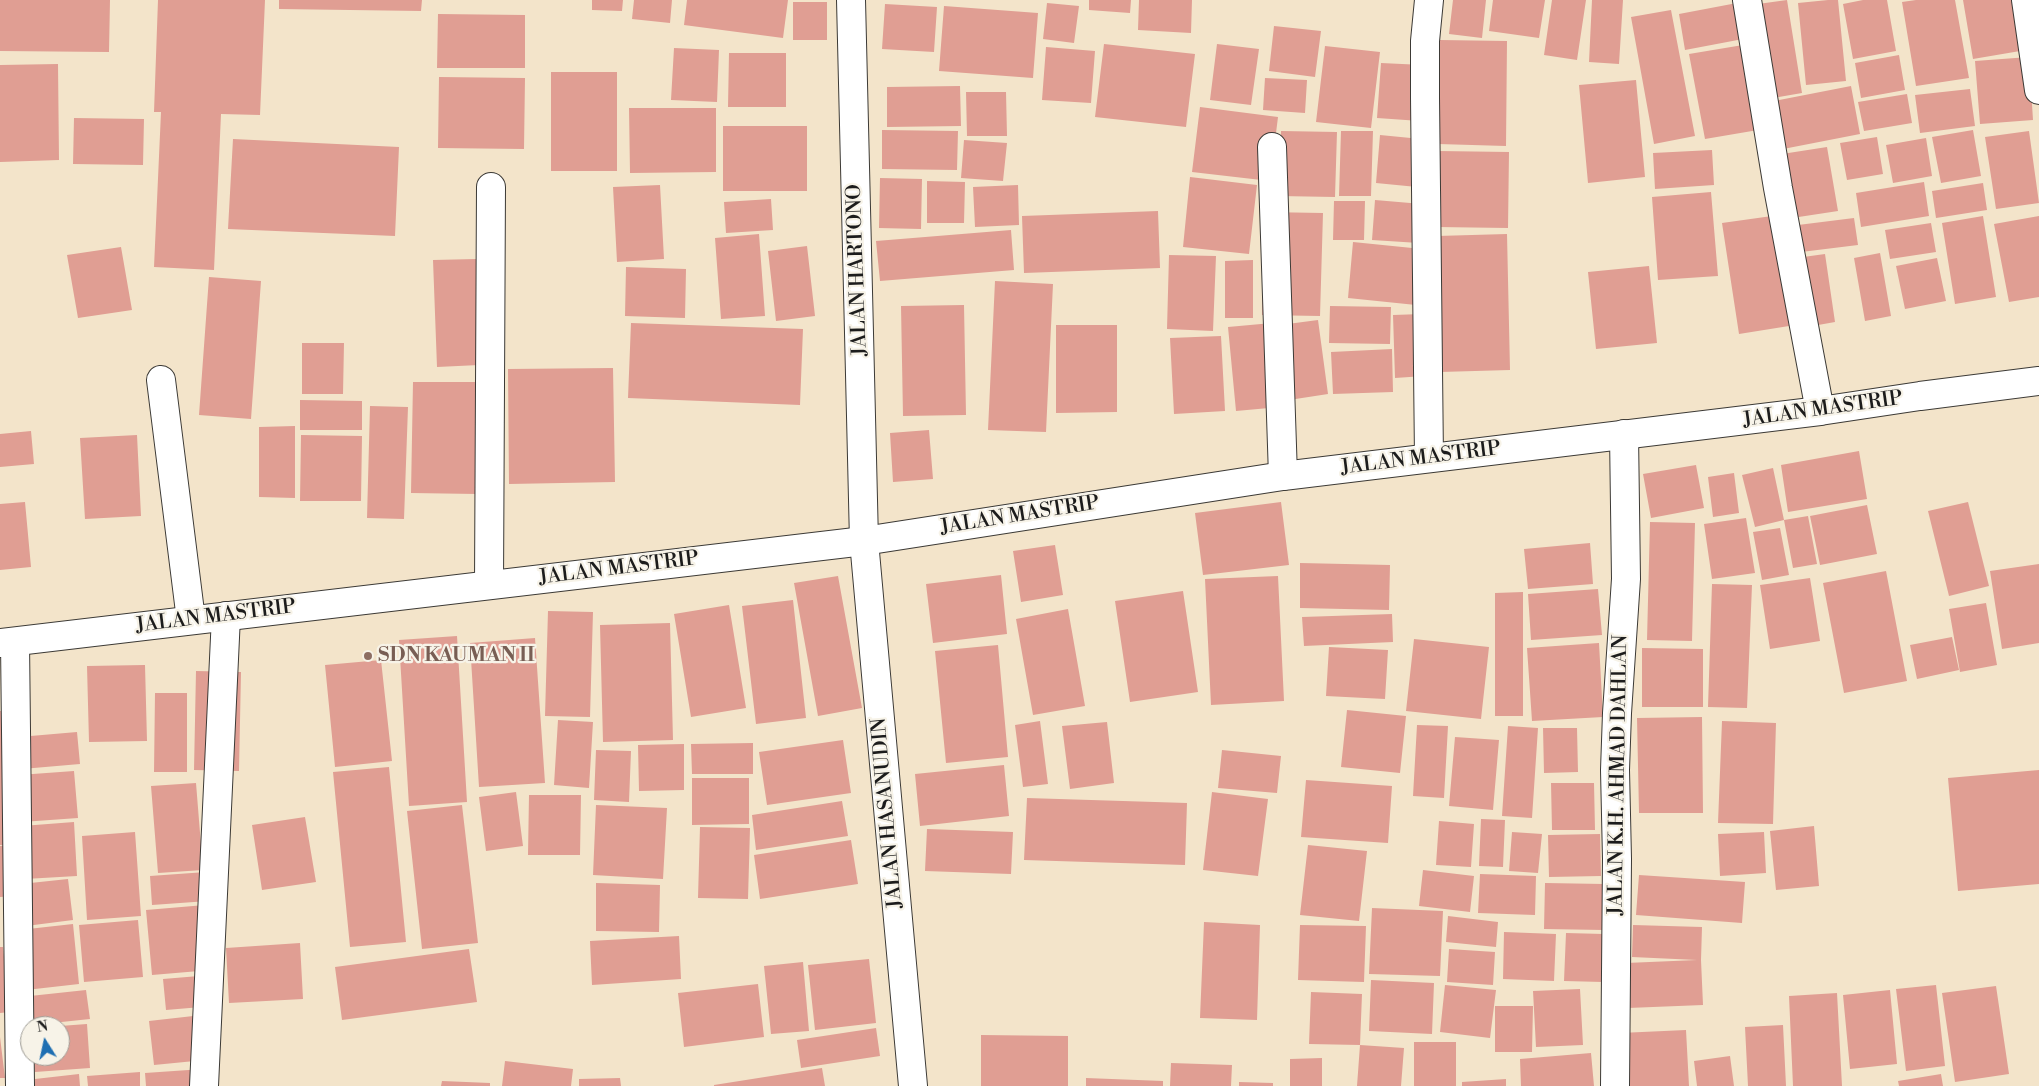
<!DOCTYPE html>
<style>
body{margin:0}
#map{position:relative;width:2039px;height:1086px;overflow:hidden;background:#f3e4ca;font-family:"Libre Bodoni",serif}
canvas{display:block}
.north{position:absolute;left:20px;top:1016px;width:50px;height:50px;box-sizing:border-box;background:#f7f3e8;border:1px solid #9f9d96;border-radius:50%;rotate:350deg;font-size:14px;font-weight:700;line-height:20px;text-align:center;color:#1c1c1c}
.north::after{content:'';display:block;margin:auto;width:18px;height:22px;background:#1f6fb2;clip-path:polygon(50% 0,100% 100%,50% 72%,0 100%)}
</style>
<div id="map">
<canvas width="2039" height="1086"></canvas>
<div class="north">N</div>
</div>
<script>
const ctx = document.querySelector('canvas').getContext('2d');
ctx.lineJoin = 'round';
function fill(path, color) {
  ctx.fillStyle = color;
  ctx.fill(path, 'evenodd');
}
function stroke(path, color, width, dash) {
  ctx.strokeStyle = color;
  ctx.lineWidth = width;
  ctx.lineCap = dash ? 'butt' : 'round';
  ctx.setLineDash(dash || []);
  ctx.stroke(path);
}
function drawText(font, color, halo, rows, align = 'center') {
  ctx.font = font + ' "Libre Bodoni",serif';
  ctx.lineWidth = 4.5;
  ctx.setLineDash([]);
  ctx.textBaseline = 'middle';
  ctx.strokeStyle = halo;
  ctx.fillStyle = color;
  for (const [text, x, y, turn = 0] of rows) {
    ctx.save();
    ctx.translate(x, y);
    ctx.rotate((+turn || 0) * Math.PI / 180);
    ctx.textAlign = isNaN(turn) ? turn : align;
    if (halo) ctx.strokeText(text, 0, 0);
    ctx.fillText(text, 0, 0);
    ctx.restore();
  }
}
fill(new Path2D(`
 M0,0H110L109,52L0,51Z
 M158,0H265L260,115L221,114L214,270L154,267L161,112H154Z
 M279,0H422L421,11L279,9Z
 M592,0H623L622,11L592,10Z
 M634,0H672L670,23L632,19Z
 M687,0H788L783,38L684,25Z
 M1089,0H1131L1130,13L1089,10Z
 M1139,0H1192L1191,33L1138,30Z
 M1453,0H1486L1482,38L1449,34Z
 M1493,0H1545L1539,38L1489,31Z
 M1552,0H1586L1577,60L1544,55Z
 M1592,0H1623L1619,64L1589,62Z
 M1787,0L1802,93L1773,98L1758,4Z
 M1828,0H1838L1846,81L1806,85L1798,3Z
 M1863,0H1887L1896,51L1853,59L1843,4Z
 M1916,0H1955L1969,78L1916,86L1902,2Z
 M1963,0H2017L2026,50L1973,59Z
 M793,2H827V40H793Z
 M1047,3L1079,6L1074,43L1043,39Z
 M1737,3L1743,39L1685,50L1679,14Z
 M885,4L937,7L934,52L882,49Z
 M944,6L1038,13L1033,78L939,71Z
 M1671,10L1695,136L1654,144L1631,17Z
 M438,14L525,15V68H437Z
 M1274,26L1321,31L1315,77L1269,71Z
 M1440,40L1507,41L1506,146L1438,144Z
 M1104,44L1195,54L1186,127L1095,117Z
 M1217,44L1259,49L1251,105L1210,100Z
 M1743,45L1758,130L1705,139L1689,54Z
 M1325,46L1380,52L1371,128L1316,122Z
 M1046,47L1095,51L1091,103L1042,100Z
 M674,48L719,50L717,102L671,100Z
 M729,53H786V107H728Z
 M1899,55L1905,90L1861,98L1855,63Z
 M2029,57L2033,120L1980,124L1975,61Z
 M1381,63L1423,65L1420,121L1377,118Z
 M58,64L59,160L0,162V65Z
 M551,72H617V171H551Z
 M439,77L525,78L524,149L438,148Z
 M1265,78L1307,80L1305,113L1263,110Z
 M1636,80L1645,177L1588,183L1579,85Z
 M960,86L961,126L887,127V87Z
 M1851,86L1860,134L1778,150L1769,102Z
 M1970,89L1975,126L1920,133L1915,95Z
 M966,92H1006L1007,136H967Z
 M1907,94L1912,123L1864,131L1858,102Z
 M1200,107L1278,117L1270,181L1192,172Z
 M629,108H716V172L630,173Z
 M74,118L144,119L143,165L73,164Z
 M723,126H807V191H723Z
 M882,130L958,131L957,170L882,169Z
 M1973,130L1981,176L1941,183L1932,137Z
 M1281,131L1337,132L1335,197L1279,196Z
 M1341,131H1373L1371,196H1339Z
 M2029,131L2039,203L1996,209L1985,137Z
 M1380,135L1421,139L1417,187L1376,183Z
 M1877,137L1883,174L1847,180L1840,143Z
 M1926,138L1932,176L1893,183L1886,145Z
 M233,139L399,147L395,236L228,229Z
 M964,140L1007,143L1003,181L961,178Z
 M1827,147L1838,211L1792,218L1782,154Z
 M1712,150L1714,185L1655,189L1653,153Z
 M1438,151L1509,152L1508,228L1437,227Z
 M1190,177L1257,185L1249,254L1183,247Z
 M880,178L922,179L921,229L879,228Z
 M927,181L965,182L964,223H927Z
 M1924,182L1929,216L1861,227L1856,193Z
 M1983,183L1987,210L1936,218L1932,191Z
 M660,185L664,259L617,262L613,187Z
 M1018,185L1019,225L975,227L973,187Z
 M1711,192L1718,276L1658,280L1652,197Z
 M771,199L773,230L726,233L724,202Z
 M1375,200L1422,204L1419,243L1372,240Z
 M1334,201H1365L1364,240H1333Z
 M1158,211L1160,268L1024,273L1022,216Z
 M1265,212L1323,213L1320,316L1262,315Z
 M1772,216L1789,326L1739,334L1722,223Z
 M1983,216L1996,297L1955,304L1942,223Z
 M2039,216V297L2009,302L1994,224Z
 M1854,218L1858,245L1793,253L1790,226Z
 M1931,223L1936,252L1890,259L1885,230Z
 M1011,230L1014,270L880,281L876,241Z
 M759,234L765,316L721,319L715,238Z
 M1507,234L1510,370L1440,372L1437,236Z
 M1353,242L1422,249L1416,305L1348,298Z
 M807,246L815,316L776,321L768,251Z
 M121,247L132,310L78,318L67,255Z
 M1880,253L1891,316L1865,321L1854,258Z
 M1825,254L1835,322L1807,327L1796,258Z
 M1169,255L1216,256L1213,331L1167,329Z
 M1937,258L1946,301L1905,309L1896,266Z
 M476,259L479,365L437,367L433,260Z
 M1253,260V318H1225V261Z
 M1649,266L1657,343L1596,349L1588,272Z
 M626,267L686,269L685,318L625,316Z
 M209,277L261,281L251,419L199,415Z
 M995,281L1053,284L1046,432L988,430Z
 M964,305L966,415L903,416L901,306Z
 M1330,306L1391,307L1390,344L1329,343Z
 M1422,314L1424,376L1395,378L1393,315Z
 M1318,320L1328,394L1289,400L1280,325Z
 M631,323L803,329L800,405L628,398Z
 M1272,323L1280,407L1236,411L1228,327Z
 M1056,325H1117V412L1056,413Z
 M1221,336L1225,411L1174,414L1170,338Z
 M302,343H344L343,394H302Z
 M1392,349L1393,392L1333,394L1331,352Z
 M613,368L615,482L509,484L508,369Z
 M413,382H479L477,494L411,493Z
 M300,400L362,401V430H300Z
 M370,406L408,407L404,519L367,518Z
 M295,426V498L259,497V427Z
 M929,430L933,479L893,482L890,433Z
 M31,431L34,464L0,467V434Z
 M137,435L141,516L85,519L80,438Z
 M301,435L362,436L361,501H300Z
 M1859,451L1867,499L1788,512L1781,465Z
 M1696,465L1704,508L1651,518L1643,474Z
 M1773,468L1784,520L1755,527L1742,475Z
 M1734,473L1739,513L1713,517L1708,477Z
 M25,502L31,567L0,570V504Z
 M1281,502L1289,565L1203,575L1195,513Z
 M1968,502L1989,586L1949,596L1928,511Z
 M1867,505L1877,554L1820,565L1810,516Z
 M1808,516L1817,564L1793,568L1784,520Z
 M1746,518L1755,573L1712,579L1704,524Z
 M1650,522L1695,523L1692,641L1647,640Z
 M1780,528L1789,575L1762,580L1753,532Z
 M1590,543L1593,584L1528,589L1524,549Z
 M1055,545L1063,595L1021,602L1013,551Z
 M1300,563L1390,565L1389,610L1300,608Z
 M2039,564V643L2002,649L1990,571Z
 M1886,571L1907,681L1844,693L1823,583Z
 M1001,575L1007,634L933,643L926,584Z
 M838,576L862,708L818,716L794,583Z
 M1278,576L1284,701L1211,705L1205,579Z
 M1810,578L1820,641L1770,649L1760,585Z
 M1712,584L1752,585L1747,708L1708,707Z
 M1598,589L1602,635L1531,640L1528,594Z
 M1183,591L1198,692L1130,702L1115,601Z
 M1523,592V716H1495V593Z
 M793,600L806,718L756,724L742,606Z
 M1986,603L1997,665L1960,672L1949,609Z
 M729,605L746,708L691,717L674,614Z
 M1068,609L1085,706L1033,715L1016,619Z
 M548,611L593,612L590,717L545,716Z
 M1392,614L1393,642L1304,646L1302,617Z
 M670,623L673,740L603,742L600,625Z
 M457,636L467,802L409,806L399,640Z
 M1952,637L1959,670L1917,679L1910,645Z
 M535,638L545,783L479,787L470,643Z
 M1414,639L1489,647L1481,719L1406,711Z
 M1599,643L1603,717L1532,721L1527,648Z
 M998,645L1008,757L946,763L935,651Z
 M1329,647L1388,650L1385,699L1326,696Z
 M1642,648L1703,649V707H1642Z
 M381,660L392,761L335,767L325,665Z
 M145,665L147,741L89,742L87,666Z
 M196,671L241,672L239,771L194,770Z
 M155,693H187V772H154Z
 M1347,710L1406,716L1400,773L1341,767Z
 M0,711H15V896L0,897V846H8L0,845Z
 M1702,717L1703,813H1639L1637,718Z
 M558,720L593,722L589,788L554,785Z
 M1040,721L1048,784L1023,787L1015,725Z
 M1722,721L1776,723L1773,824L1718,823Z
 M1107,722L1114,783L1070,789L1062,726Z
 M1417,725L1448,726L1444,798L1413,796Z
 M1508,726L1538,728L1532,818L1502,816Z
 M1543,728H1577L1578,772L1544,773Z
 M77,732L80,764L22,769L19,737Z
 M1455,737L1499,740L1493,810L1449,806Z
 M843,740L851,793L767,805L759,752Z
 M753,743V774H692L691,744Z
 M684,744V790L639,791L638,745Z
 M596,750L631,751L629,802L594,800Z
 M1222,750L1281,756L1277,793L1218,788Z
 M1004,765L1009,816L920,826L915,774Z
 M389,767L406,942L350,947L333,772Z
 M2039,770V884L1958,891L1948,778Z
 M74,771L78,818L22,822L19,775Z
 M692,778H749V824L692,825Z
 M1306,780L1392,786L1388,843L1301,837Z
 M196,783L203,870L158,873L151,786Z
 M1551,783H1594L1595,830H1552Z
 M516,792L523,846L486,851L479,797Z
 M1212,792L1268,799L1258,876L1203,870Z
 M529,795H581L580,855H528Z
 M1027,798L1187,803L1185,865L1024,860Z
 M842,801L848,836L756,850L752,815Z
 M462,805L478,943L422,949L407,811Z
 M596,805L667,808L663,879L593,875Z
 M305,817L316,882L262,890L252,825Z
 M1481,819L1505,820L1503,867L1479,866Z
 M1439,821L1474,824L1471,867L1436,865Z
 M74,822L77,876L25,879L22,826Z
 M1814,826L1819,886L1776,890L1770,831Z
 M700,827L750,828L748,899L698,898Z
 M927,829L1013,832L1011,874L925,871Z
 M135,832L141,916L87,920L82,836Z
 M1512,832L1542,834L1538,873L1509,871Z
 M1764,832L1766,873L1720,876L1718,834Z
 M1600,834L1601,876L1549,877L1548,835Z
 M851,840L858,884L760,899L754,855Z
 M1308,845L1367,851L1359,921L1300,915Z
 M1423,870L1474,876L1470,912L1419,906Z
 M206,872L208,901L152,905L150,876Z
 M1480,874L1536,876L1535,915L1478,913Z
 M1639,875L1745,882L1742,923L1636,915Z
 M68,879L73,920L26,926L21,884Z
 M596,883L660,885L659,932L596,931Z
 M1545,883L1604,884V930L1544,929Z
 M205,905L211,970L152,975L146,910Z
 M1372,908L1443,911L1440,976L1369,974Z
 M1448,916L1498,922L1496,947L1446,942Z
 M138,920L143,977L84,982L79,925Z
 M1204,922L1260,925L1257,1020L1200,1018Z
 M73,924L79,984L26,990L19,930Z
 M1300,925L1366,926L1364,982L1298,980Z
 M1633,925L1702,927L1701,960L1703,1005L1628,1008L1626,963L1697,960L1632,957Z
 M1504,932L1556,934L1554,981L1503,979Z
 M1566,933L1604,934L1603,982L1564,981Z
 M679,936L681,979L592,985L590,941Z
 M300,943L303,999L229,1003L226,948Z
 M0,947H3L10,1012L0,1013Z
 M469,949L477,1002L342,1020L335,967Z
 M1449,949L1495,952L1493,985L1447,982Z
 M869,959L876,1023L815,1030L808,965Z
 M803,962L809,1031L771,1034L764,966Z
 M211,975L213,1006L166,1010L163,979Z
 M1371,980L1434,983L1432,1034L1369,1031Z
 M758,984L764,1037L684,1047L678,993Z
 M1445,985L1496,990L1490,1038L1440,1032Z
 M1936,985L1945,1066L1906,1071L1896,989Z
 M1996,986L2009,1074L1955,1082L1942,993Z
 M1580,989L1583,1045L1536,1047L1533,991Z
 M86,990L90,1019L33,1025L30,996Z
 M1890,990L1897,1064L1850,1069L1843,995Z
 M1311,992L1362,994L1360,1045L1309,1044Z
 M1837,993L1842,1086H1793L1789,996Z
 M1495,1006H1533L1532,1052H1495Z
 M211,1014L215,1059L154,1065L149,1021Z
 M87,1024L90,1068L35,1072L34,1056H60V1026Z
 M1783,1025L1786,1086H1748L1745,1027Z
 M876,1028L880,1056L801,1068L797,1040Z
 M1686,1030L1689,1086H1623L1620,1033Z
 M981,1035L1068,1036V1086H981Z
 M0,1037L5,1078H0Z
 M1414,1042H1456V1086H1414Z
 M1360,1045L1404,1048L1401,1086H1357Z
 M1591,1053L1594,1086H1521L1520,1059Z
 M1730,1056L1734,1086H1697L1694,1061Z
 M1322,1058V1086H1290V1059Z
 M505,1061L573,1069L571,1086H502Z
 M1171,1063L1232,1065L1231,1086H1170Z
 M822,1068L825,1086H714V1085Z
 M203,1069L204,1086H146L145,1073Z
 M140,1072V1086H88L87,1076Z
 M79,1074L80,1086H35V1079Z
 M1941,1074L1943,1086H1899L1898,1081Z
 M620,1078L621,1086H579V1079Z
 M1086,1078L1163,1081V1086H1086Z
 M1506,1079V1086H1462V1082Z
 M442,1081L490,1083V1086H441Z
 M1239,1082L1273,1083V1086H1239Z`), '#e09e93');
const minor = new Path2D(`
 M851,0L864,541L913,1086
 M1429,0L1425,41V98L1429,458
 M1747,0L1778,188L1820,411
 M2026,0L2039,90
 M1272,147L1283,476
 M161,380L191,620
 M489,584L491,187
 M15,642L20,1086
 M204,1086L226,616
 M1615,1086L1617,859L1615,770L1617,713L1626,579L1624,434`);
const major = new Path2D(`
 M0,643L864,541L1283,476L1820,411L1920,396L2039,381`);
stroke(minor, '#3c3a36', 30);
stroke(major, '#3c3a36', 30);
stroke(minor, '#fff', 28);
stroke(major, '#fff', 28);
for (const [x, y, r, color] of [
 [368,656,5,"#8d6e63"]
]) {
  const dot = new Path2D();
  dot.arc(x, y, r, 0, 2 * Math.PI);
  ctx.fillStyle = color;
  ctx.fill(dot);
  stroke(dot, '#f7f3e8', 2);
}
drawText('20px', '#1c1c1c', '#f7f3e8', [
 ["JALAN HARTONO",858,270,-92],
 ["JALAN MASTRIP",1823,410,-8],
 ["JALAN MASTRIP",1421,459,-7],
 ["JALAN MASTRIP",1020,516,-9],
 ["JALAN MASTRIP",619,569,-7],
 ["JALAN MASTRIP",216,617,-7],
 ["JALAN K.H. AHMAD DAHLAN",1619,775,-89],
 ["JALAN HASANUDIN",888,813,-95]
]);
drawText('bold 20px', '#785e54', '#f7f3e8', [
 ["SDN KAUMAN II",378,656]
], 'left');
</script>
